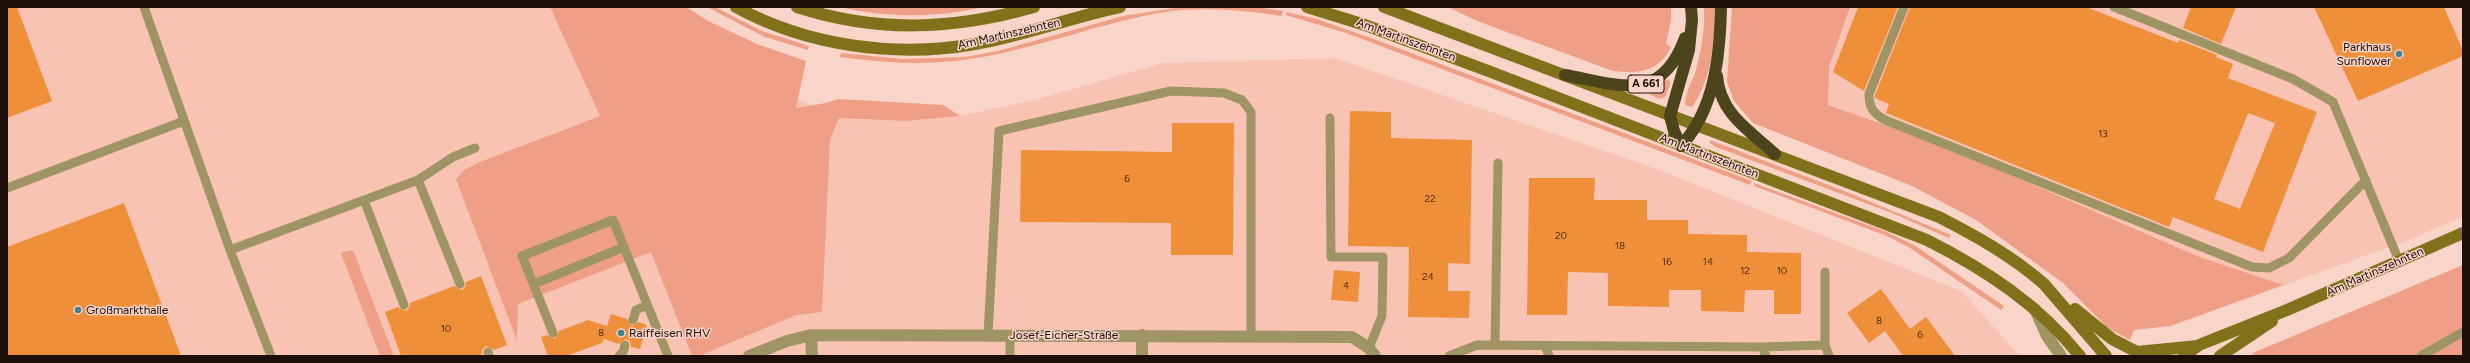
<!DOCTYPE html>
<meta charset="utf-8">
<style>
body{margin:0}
#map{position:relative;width:2470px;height:363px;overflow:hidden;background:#f9d4c8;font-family:Figtree,sans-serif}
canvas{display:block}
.frame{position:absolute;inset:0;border:8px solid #1d0e09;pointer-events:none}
</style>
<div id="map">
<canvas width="2470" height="363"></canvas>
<div class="frame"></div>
</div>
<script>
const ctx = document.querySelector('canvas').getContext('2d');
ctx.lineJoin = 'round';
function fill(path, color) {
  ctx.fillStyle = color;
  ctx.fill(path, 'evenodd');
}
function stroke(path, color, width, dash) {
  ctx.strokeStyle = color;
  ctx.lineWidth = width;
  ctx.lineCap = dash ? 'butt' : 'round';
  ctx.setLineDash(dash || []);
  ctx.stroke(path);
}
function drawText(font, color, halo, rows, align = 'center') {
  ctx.font = font + ' Figtree,sans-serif';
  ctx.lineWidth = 3;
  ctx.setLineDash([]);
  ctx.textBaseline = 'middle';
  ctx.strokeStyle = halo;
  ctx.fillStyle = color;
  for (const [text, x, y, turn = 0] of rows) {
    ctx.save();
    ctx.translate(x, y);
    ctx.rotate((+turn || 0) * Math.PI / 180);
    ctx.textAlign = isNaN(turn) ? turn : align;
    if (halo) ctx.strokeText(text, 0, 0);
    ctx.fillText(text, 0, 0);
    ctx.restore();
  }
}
fill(new Path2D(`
 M7,7H584L719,63L839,118L906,121L960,116L1038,99L1163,63L1335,58L1662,171L1961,291L2020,356H7Z
 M1830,7H2463V217L2411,239L2169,327L2074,229L1954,149L1828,105Z`), '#f9c3b3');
fill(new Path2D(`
 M550,7H686L708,21L757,44L806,61L796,108L826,103L838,99L943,105L960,116L906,121L839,118L830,140L822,312L796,315L699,356H692L651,252L518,304L517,341L456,179L464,170L480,162L600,116Z
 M707,7H715L762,31L809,46L808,50L765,37Z
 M840,7H983C938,18 885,18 840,7Z
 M1181,7H1255L1283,11L1282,16C1242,10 1200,6 1159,13C1101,23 1046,45 988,56C939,66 890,64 840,57L841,53L903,59L965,57L998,51L1123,16Z
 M1448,7H1671V20L1666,44L1671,47C1659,72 1638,74 1613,71L1477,21Z
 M1704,7H1715C1715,40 1712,80 1692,107L1685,105C1685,90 1694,80 1697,66C1702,47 1705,26 1704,7Z
 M1732,7H1850L1829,67L1828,105L1939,144L2197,256L2283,285L2170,326L2134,330L2130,340L2108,328L2063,283L1976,220L1910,185L1753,123L1734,101L1727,82Z
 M1286,12L1317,19L1382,42L1752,181L1750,185L1346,33L1286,15Z
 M1667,79L1671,82L1665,97L1659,99L1651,95L1647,88L1661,84Z
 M1710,140L1847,192L1951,235L1949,238L1892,213L1716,147L1710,143Z
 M1754,183L1887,232L1914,245L2004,306L2001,310L1910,248L1887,236L1754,186Z
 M353,250L394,356H380L341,253Z
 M2463,265V356H2250L2255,352Z`), '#ef9f86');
fill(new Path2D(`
 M7,7H17L52,101L7,118Z
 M1858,7H1898L1864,91L1833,72Z
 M1910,7H2086L2178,43L2179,40L2217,55L2216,57L2233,64L2228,78L2317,112L2263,252L2173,217L2169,227L1886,113L1889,104L1875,98V95ZM2248,113L2275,123L2240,209L2214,199Z
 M2191,7H2236L2221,44L2183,28Z
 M2314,7H2444L2463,51V56L2358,101Z
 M1350,111L1391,112V138L1472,140L1470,264L1448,263V291H1470L1469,318L1408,317L1409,247L1348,246Z
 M1172,123H1234L1233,255H1171V223L1020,222L1021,150L1172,152Z
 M1529,178H1595L1594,200H1647V220H1688V234L1747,235V252L1801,253V314H1774V290H1745L1744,312L1701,311V290H1669V307L1608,306V273L1568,272L1567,315H1527Z
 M124,203L181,356H7V247Z
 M1334,270L1360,272L1358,302L1331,300Z
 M481,276L507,345L494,350L486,346L482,350V354L478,356H401L385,312L398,307L406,311L409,308L410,303L454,286L462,290L465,287L466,282Z
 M1881,289L1910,329L1926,317L1955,356H1903L1885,331L1869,343L1847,313Z
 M611,314L627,319L632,326L639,322L647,325L640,349L631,347L630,341L626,339L619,344L604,339L602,343L566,356H548L541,337L547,335L555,339L559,331L588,320L607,326Z`), '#f08f39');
stroke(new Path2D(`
 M144,7L230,250L271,356
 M1904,7L1869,94C1869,108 1873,113 1885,120L2252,267L2269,268L2289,258L2366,180
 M2114,7L2293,79L2333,102L2399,261
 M1330,118L1331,257H1383L1382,316L1369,348
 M418,180L460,284
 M7,188L184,121
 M364,200L404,305
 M230,250L418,180L453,157L475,148
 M534,284L624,247
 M633,320L636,310L647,305
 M553,333L522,256L613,220L668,356
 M988,335L999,131L1171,91L1224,93L1242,100L1251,112V337
 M1010,335V356
 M1495,345L1498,163
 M1825,345V272
 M1545,346L1549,356
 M1762,347L1766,356
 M488,352L489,356
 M619,356L623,352L625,345
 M1449,356L1477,345L1762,347L1825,345L1829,356
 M2421,356L2463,332`), '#9f9564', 9);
stroke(new Path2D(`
 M2035,309L2047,336L2061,356
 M811,335L812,356
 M1142,335V356
 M749,356L787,341L811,335L1352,337L1369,348L1375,356`), '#9f9564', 12);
stroke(new Path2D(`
 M736,7C807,46 896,58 975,44C1024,36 1071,17 1120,7
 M797,7C877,33 953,30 1034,7
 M1307,7L1365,25L1491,72L1927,240C1986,270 2038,304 2080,356
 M1384,7L1939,217C1976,236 2012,256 2044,284L2106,356
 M2075,309L2112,339L2137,352L2198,346
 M2184,356L2199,345L2287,310L2463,233
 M2220,356L2272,321`), '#81711b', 12);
stroke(new Path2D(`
 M1691,7L1692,20L1689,50L1670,116L1674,131L1681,146C1715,109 1720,55 1721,7
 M1565,75C1620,85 1661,104 1685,38
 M1717,76C1720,114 1749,130 1775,154`), '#4c441a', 12);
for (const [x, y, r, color] of [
 [2399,54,4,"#408293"],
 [78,310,4,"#408293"],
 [621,333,4,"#408293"]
]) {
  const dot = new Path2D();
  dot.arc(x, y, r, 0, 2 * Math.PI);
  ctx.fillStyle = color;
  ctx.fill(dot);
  stroke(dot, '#f9d4c8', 1.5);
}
drawText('10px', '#522e15', null, [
 ["13",2103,134],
 ["6",1127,179],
 ["22",1430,199],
 ["20",1561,236],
 ["18",1620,246],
 ["16",1667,262],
 ["14",1708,262],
 ["12",1745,271],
 ["10",1782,271],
 ["24",1428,277],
 ["4",1346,286],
 ["8",1879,321],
 ["10",446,329],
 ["8",601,333],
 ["6",1920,335]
]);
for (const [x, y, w] of [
 [1646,84,36]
]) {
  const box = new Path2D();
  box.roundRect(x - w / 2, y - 9, w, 18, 3);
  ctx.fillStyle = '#f9d4c8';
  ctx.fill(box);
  stroke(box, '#1d0e09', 1);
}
drawText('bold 11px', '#1d0e09', null, [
 ["A 661",1646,84]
]);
drawText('12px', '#1d0e09', '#f9d4c8', [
 ["Am Martinszehnten",1009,34,-13],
 ["Am Martinszehnten",1406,40,20],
 ["Am Martinszehnten",1709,156,21],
 ["Am Martinszehnten",2375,272,-24],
 ["Josef-Eicher-Straße",1064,335]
]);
drawText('12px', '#1d0e09', '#f9d4c8', [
 ["Parkhaus",2391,47,"right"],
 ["Sunflower",2391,61,"right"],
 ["Großmarkthalle",86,310],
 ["Raiffeisen RHV",629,333]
], 'left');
</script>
